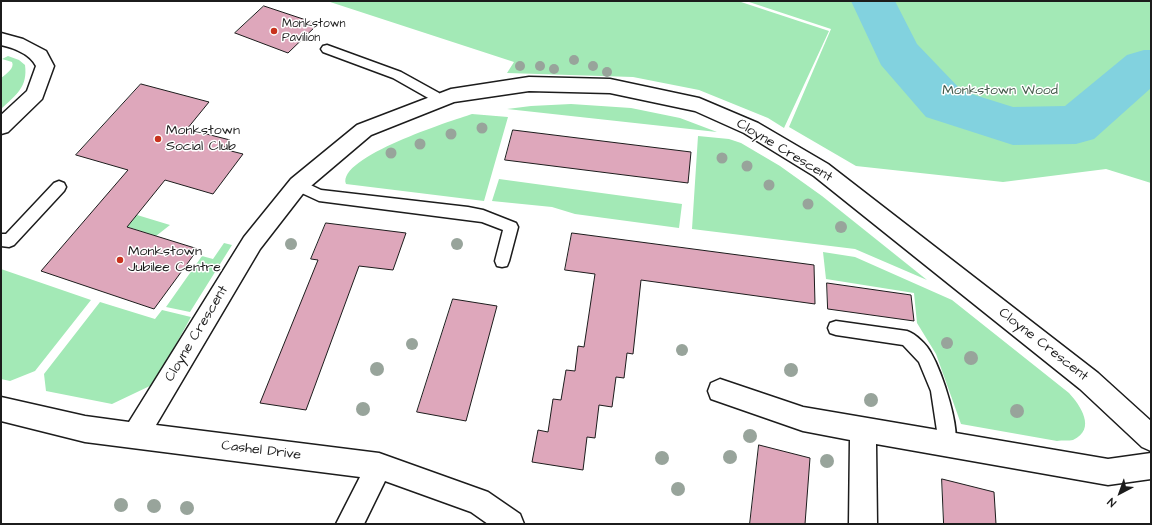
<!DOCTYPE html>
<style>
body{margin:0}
#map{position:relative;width:1152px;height:525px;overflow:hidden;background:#fff;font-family:"Architects Daughter",sans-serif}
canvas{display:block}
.frame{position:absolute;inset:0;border:2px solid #1c1c1c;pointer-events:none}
.north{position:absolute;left:1100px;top:473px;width:40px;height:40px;-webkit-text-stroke:3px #fff;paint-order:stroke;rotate:221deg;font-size:11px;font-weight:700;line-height:16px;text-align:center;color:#1c1c1c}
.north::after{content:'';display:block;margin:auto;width:14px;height:18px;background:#1c1c1c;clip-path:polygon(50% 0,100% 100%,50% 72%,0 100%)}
</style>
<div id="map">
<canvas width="1152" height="525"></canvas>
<div class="frame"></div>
<div class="north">N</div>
</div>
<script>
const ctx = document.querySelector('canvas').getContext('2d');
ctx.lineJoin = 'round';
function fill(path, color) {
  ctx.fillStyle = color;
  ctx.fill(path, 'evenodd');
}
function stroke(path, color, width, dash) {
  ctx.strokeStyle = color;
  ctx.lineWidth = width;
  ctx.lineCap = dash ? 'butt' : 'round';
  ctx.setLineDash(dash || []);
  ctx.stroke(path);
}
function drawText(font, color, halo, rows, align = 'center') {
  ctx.font = font + ' "Architects Daughter",sans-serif';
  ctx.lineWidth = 3;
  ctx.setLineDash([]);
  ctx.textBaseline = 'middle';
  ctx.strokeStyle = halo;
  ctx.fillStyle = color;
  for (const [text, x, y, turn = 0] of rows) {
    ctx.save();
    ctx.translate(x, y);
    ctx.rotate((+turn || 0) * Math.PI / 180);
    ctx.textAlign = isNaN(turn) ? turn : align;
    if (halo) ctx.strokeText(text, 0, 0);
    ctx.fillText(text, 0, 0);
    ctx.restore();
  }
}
fill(new Path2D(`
 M327,1H738L829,31L784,128L768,118L699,90L633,77L507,73L514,62Z
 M746,1H1151V183L1106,169L1003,182L856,166L789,127L831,29Z
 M8,56L19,60L25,65C28,87 16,95 1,109V78C6,74 15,68 12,62L2,59Z
 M571,104L631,108L680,118L717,132L507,109L531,106Z
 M472,114L508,117L484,201L346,184C337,157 451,121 472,114Z
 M698,136L729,139L741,143L780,166L822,196L927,280L855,249L692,229Z
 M499,179L682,204L679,228L575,214L552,207L492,201Z
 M114,208L170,225L156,236L104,219Z
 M224,243L232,245L190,312L166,307L202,256L213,259Z
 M823,252L855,257L952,300L1069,393C1080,405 1097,429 1073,440C1069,441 1062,440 1057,441L961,424L936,354L917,323L914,293L826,279Z
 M1,269L91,300L35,371L10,381L1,379Z
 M100,302L155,319L162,310L191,317L154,384L112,404L46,391L44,374Z`), '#a3e9b6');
fill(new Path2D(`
 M851,1H895L917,44L962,91L1013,107L1065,106L1127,55L1144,50H1151V88L1094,139L1076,144L1013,145L926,117L881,65Z`), '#82d2df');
const building = new Path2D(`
 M264,6L318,24L288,53L235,33Z
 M141,84L209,102L187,129L230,140L223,149L243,154L213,194L165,180L127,227L198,249L154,309L41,271L128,170L76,155Z
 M513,130L691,152L688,183L505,160Z
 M326,223L406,233L393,270L359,266L306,410L260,403L318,260L311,259Z
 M572,233L814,265L815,304L641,280L633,354L627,353L624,378L616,377L612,407L599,405L595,438L587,437L583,470L532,462L538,430L548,432L553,399L561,400L566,370L575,371L578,346L584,347L595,274L565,270Z
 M827,283L911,295L914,321L828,309Z
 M453,299L497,306L466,421L417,412Z
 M759,445L810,458L805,524H750Z
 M942,479L994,492L996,524H944Z`);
fill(building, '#dea7bb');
stroke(building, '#1c1c1c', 1);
const service = new Path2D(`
 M327,45L401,72L439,93L443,102L442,105L437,107L432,105L430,99L393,78L323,52L321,49L323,46Z
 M298,179L321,190L468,207L483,210L516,223L518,227L509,261L507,266L502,267L497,266L495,261L503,230L482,222L319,201L293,189L291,185L293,181Z
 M59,181L64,183L66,187L64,191L14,245L9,247L1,246V234H6L54,183Z
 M836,321L907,331C916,334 927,345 931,353C942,372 962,431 954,450L948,453L942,450L939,444L931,391L919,362L903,345L836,335L830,333L828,328L830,323Z`);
const minor = new Path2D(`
 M1,33L23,39L46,51L54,66L42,99L8,132L1,134V115L27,91L36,66C30,54 14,48 1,45Z
 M529,77L610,79L699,98L758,123L828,164L1098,373L1151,421V451L1142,447L1080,389L814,176L744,133L695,111L610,93L529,91L454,102L371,135L305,191L260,249L156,425L379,453L488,492L520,514L524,524H488L471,512L385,481L364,524H336L360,477L85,442L1,421V397L85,416L129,422L244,237L291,179L357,125L451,89Z
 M720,379L803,407L1108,459L1151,453V479L1108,485L876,444L877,524H849L850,440L803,431L711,399L708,391L711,383Z`);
stroke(service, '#1c1c1c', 3);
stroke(minor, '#1c1c1c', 3);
fill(service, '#fff');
fill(minor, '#fff');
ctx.fillStyle = '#98a49b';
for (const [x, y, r] of [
 [574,60,5],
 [520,66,5],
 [540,66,5],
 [593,66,5],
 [554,69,5],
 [607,72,5],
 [482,128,5.5],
 [451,134,5.5],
 [420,144,5.5],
 [391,153,5.5],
 [722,158,5.5],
 [747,166,5.5],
 [769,185,5.5],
 [808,204,5.5],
 [841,227,6],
 [291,244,6],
 [457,244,6],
 [947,343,6],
 [412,344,6],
 [682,350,6],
 [971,358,7],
 [377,369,7],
 [791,370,7],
 [871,400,7],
 [363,409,7],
 [1017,411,7],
 [750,436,7],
 [730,457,7],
 [662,458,7],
 [827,461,7],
 [678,489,7],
 [121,505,7],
 [154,506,7],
 [187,508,7]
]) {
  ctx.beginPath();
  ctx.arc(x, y, r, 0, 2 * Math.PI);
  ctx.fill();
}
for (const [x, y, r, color] of [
 [274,31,4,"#c8321e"],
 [158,139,4,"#c8321e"],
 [120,260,4,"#c8321e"]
]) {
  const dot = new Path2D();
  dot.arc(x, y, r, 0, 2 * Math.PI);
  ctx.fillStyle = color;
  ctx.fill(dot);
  stroke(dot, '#fff', 1.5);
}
drawText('12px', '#1c1c1c', '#fff', [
 ["Monkstown",282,24],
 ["Pavilion",282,38]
], 'left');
drawText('14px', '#445a4a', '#fff', [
 ["Monkstown Wood",1000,91]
]);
drawText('14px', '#1c1c1c', '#fff', [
 ["Monkstown",166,131],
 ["Social Club",166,147],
 ["Monkstown",128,252],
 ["Jubilee Centre",128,268]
], 'left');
drawText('14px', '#1c1c1c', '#fff', [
 ["Cloyne Crescent",784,151,31],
 ["Cloyne Crescent",197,334,-59],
 ["Cloyne Crescent",1043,345,38],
 ["Cashel Drive",261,451,7]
]);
</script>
